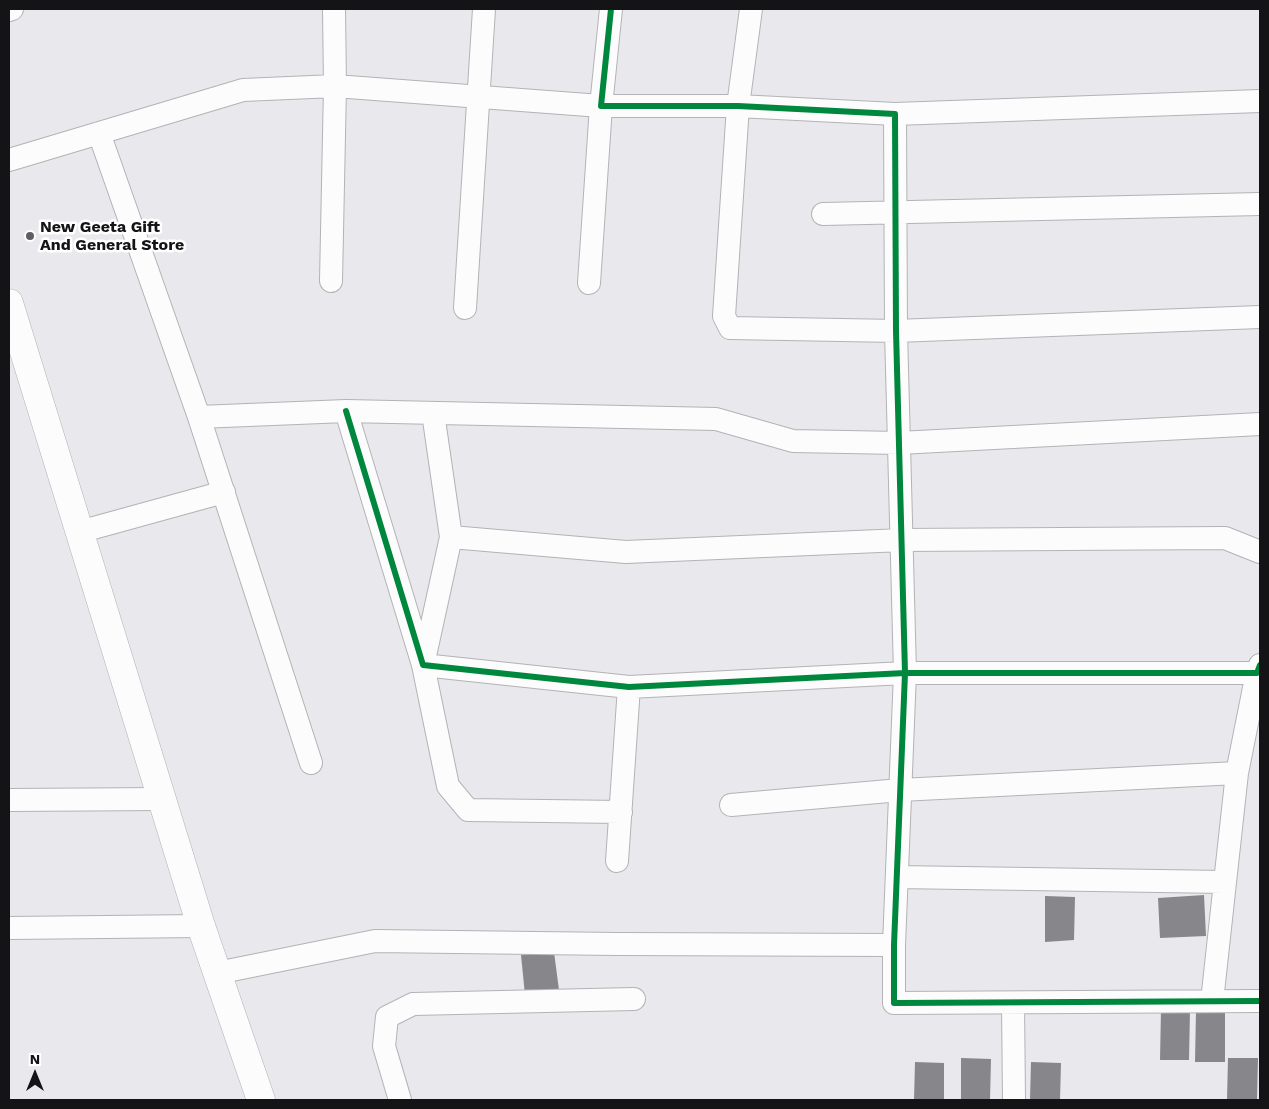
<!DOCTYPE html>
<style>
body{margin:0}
#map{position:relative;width:1269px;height:1109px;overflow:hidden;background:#e8e8ed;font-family:"Work Sans",sans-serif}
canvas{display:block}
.frame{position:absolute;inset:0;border:10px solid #141316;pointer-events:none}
.north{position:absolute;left:10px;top:1049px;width:50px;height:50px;-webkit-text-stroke:4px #fff;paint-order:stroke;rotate:0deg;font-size:14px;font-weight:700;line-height:20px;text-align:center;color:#141316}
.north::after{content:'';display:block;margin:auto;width:18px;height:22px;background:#141316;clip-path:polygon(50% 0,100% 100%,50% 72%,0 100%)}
</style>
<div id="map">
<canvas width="1269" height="1109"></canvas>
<div class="frame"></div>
<div class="north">N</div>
</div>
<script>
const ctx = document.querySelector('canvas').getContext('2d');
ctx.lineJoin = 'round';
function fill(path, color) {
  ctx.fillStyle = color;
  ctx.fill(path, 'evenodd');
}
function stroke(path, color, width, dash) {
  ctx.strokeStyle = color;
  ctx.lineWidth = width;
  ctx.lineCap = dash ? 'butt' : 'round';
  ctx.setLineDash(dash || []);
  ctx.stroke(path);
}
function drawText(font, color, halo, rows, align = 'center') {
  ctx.font = font + ' "Work Sans",sans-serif';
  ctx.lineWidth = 5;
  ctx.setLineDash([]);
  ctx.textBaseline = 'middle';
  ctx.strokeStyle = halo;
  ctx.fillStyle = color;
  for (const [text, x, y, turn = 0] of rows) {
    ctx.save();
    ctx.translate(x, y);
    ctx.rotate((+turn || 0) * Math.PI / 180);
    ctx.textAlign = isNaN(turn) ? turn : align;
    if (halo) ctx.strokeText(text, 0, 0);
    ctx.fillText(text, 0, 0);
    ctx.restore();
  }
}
fill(new Path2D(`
 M1204,895L1206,936L1160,938L1158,898Z
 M1045,896L1075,897L1074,940L1045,942Z
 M554,952L559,990L525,995L521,955Z
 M1161,1009L1190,1010L1189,1060H1160Z
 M1196,1011L1225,1012V1062H1195Z
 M961,1058L991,1059L990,1100H961Z
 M1228,1058H1258L1257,1100H1227Z
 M915,1062L944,1063V1100H914Z
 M1031,1062L1061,1063L1060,1100H1030Z`), '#87878b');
const street = new Path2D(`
 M751,9L738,106L724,316L730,328L896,331L1260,317
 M9,10L12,9
 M895,114L1260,101
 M99,133L199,417L311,763
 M9,160L243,90L335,86L601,106L589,283
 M823,214L1260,204
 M331,281L335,86L334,9
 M465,308L484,9
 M346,411L423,665L629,687L905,673L896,331L895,114L738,106H601L611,9
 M433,413L451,537L423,665L448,786L468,810L621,812
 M199,417L346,411L716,419L793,441L899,443L1260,424
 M79,532L224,492
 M451,537L626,552L902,540L1225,538L1260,552
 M1260,665L1257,673H905L894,945V1003L1260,1001
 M9,800L162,799
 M731,805L900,790L1237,773
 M617,861L629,687
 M897,877L1224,882
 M9,928L201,926
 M217,973L375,941L617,944L894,945
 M1212,1001L1237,773L1257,673
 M1013,1003L1014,1100
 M400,1100L384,1046L387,1017L413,1004L634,999`);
const secondary = new Path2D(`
 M9,303L201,926L261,1100`);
stroke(street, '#b3b3b7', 24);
stroke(secondary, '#b3b3b7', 29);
stroke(street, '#fcfcfc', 22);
stroke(secondary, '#fcfcfc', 28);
stroke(new Path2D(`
 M346,411L423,665L629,687L905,673L896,331L895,114L738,106H601L611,9
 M1260,665L1257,673H905L894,945V1003L1260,1001`), '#00873e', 6);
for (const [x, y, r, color] of [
 [30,236,5,"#5e5e61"]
]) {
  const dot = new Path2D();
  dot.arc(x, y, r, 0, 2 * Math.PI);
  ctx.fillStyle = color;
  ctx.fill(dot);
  stroke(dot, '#fff', 2);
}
drawText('bold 16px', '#141316', '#fff', [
 ["New Geeta Gift",40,227],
 ["And General Store",40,245]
], 'left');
</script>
